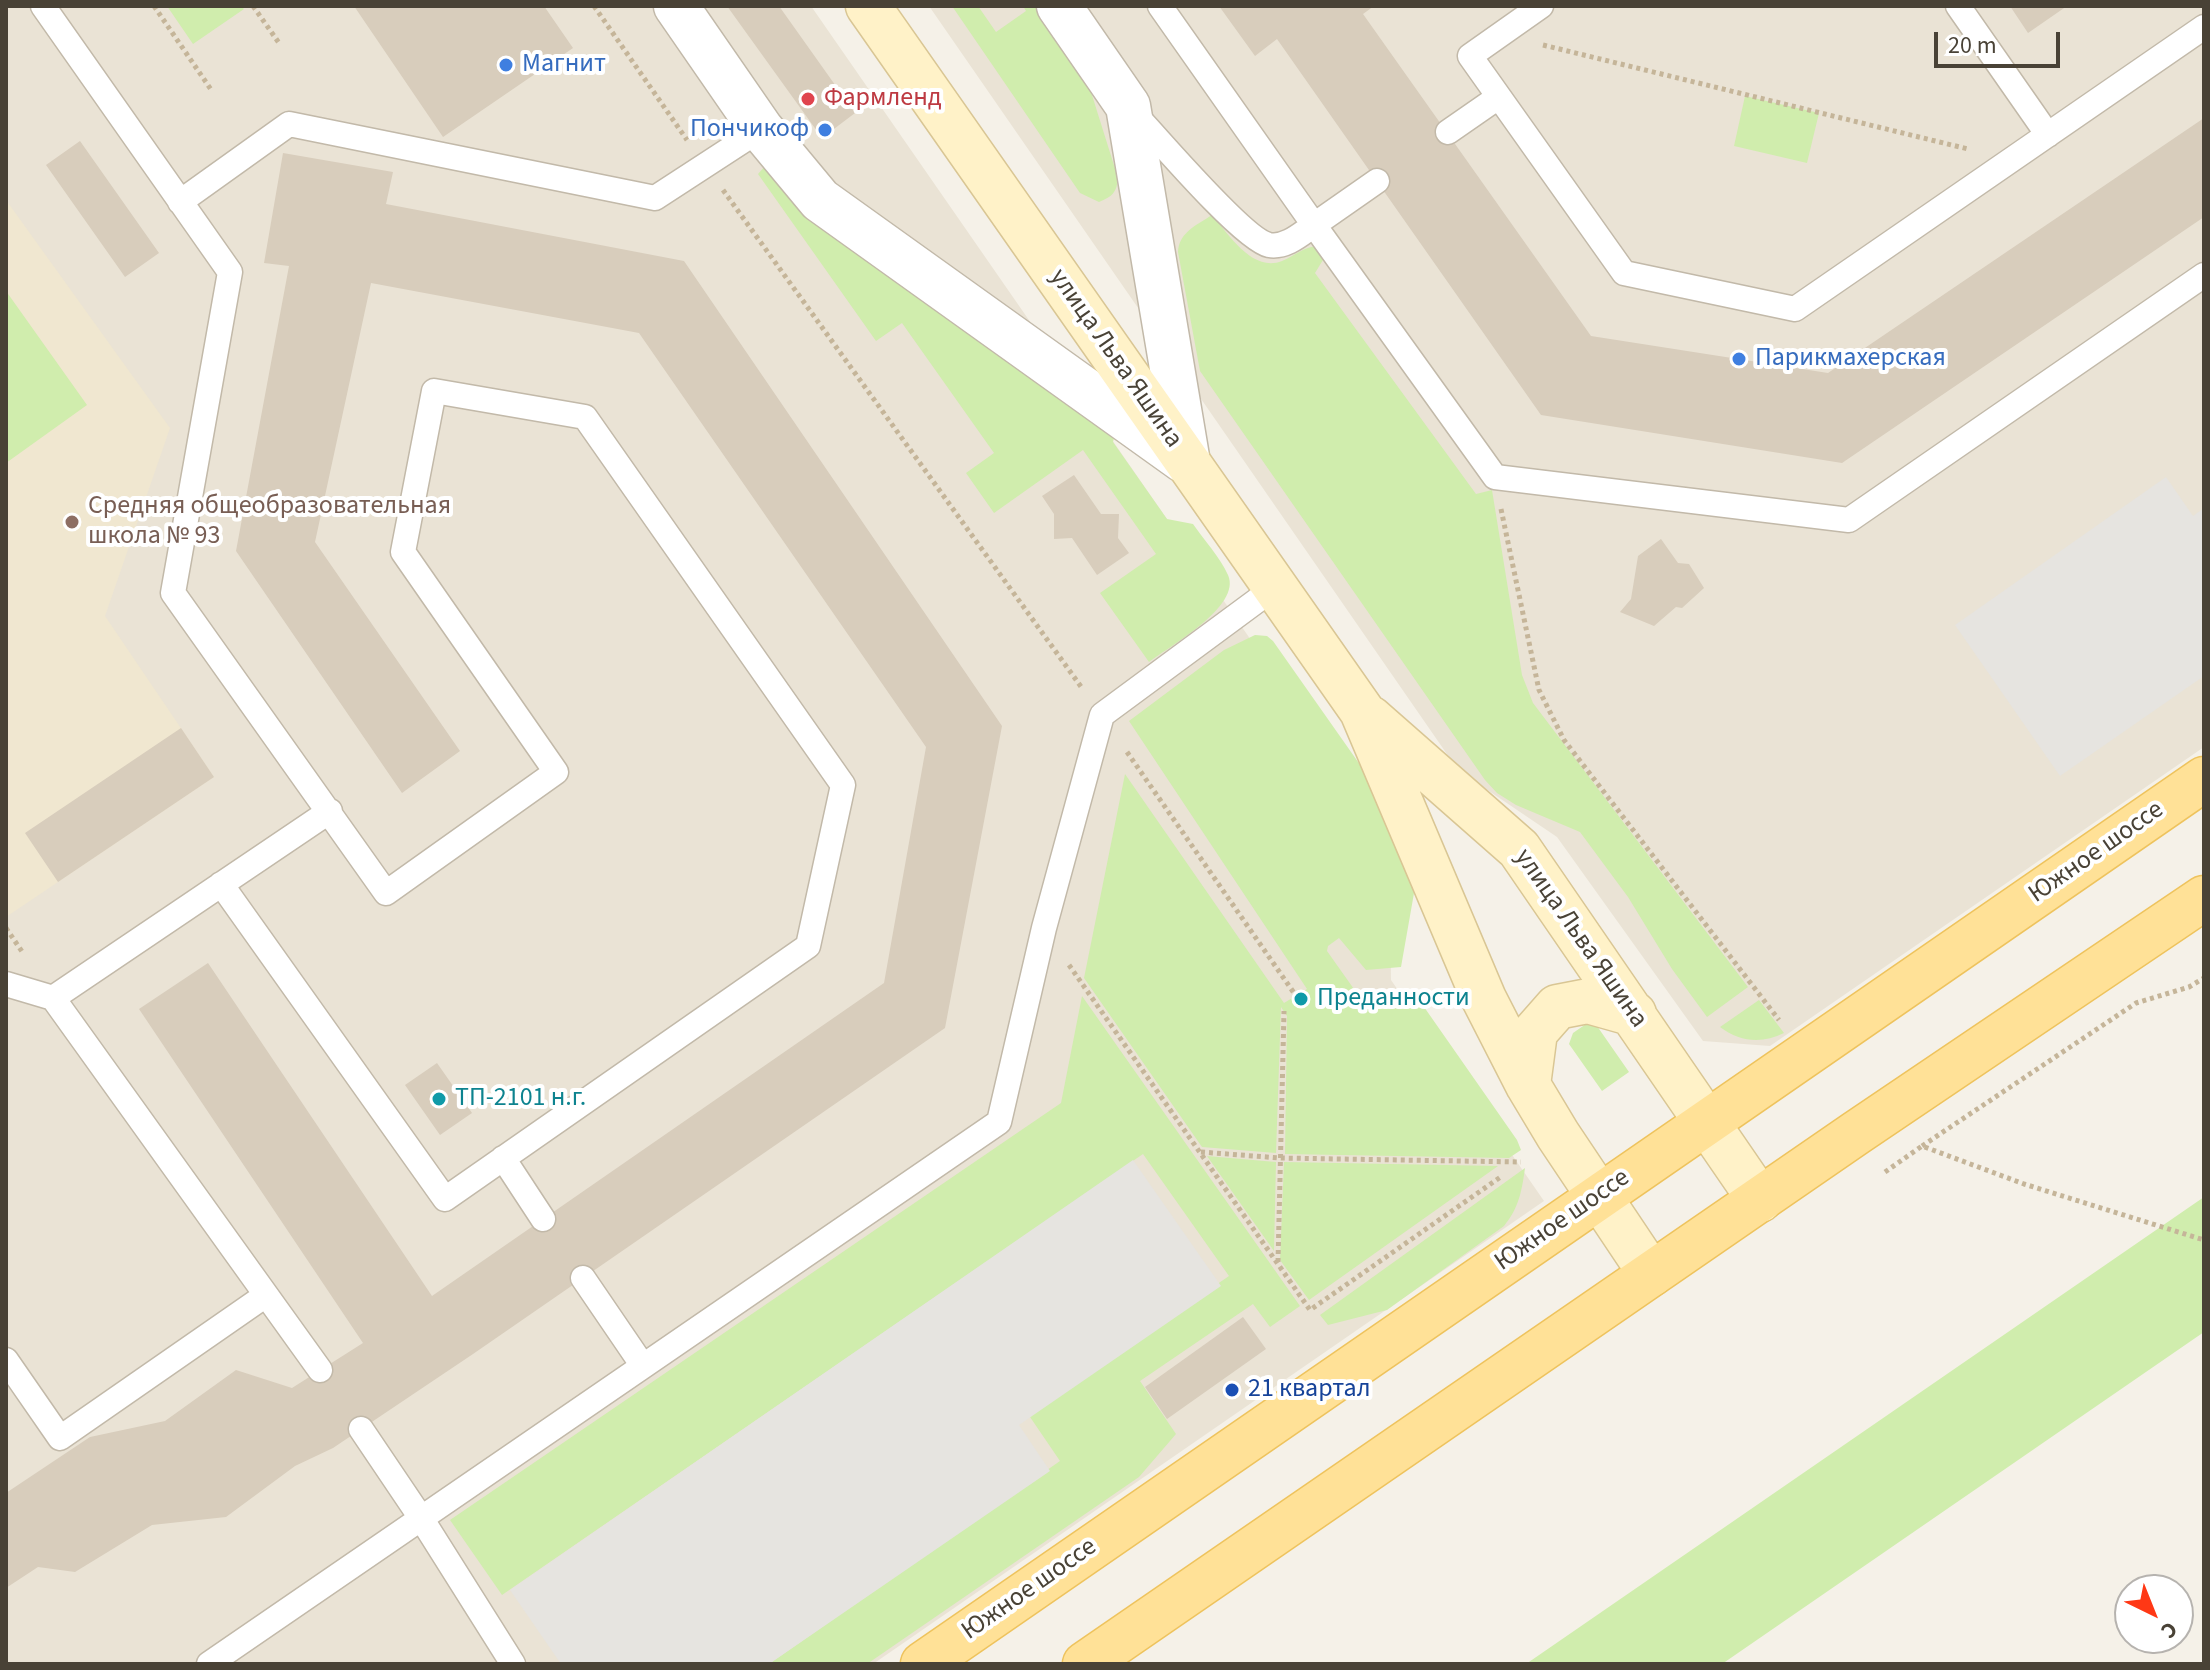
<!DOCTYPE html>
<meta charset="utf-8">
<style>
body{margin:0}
#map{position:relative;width:2210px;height:1670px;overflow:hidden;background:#f5f1e8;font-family:"Source Sans 3",sans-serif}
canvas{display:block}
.frame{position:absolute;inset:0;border:8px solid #494236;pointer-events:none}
.north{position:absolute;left:2114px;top:1574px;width:80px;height:80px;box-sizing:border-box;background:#fff;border:2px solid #b6b3af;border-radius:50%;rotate:137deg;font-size:22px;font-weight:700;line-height:32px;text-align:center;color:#494236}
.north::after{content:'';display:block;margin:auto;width:28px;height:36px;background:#ff3815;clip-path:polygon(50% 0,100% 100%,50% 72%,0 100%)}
.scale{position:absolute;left:1934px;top:32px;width:126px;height:36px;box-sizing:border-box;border:4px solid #494236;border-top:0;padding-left:10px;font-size:24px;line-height:28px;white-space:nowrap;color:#494236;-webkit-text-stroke:6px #fff;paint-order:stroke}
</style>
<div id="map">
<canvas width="2210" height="1670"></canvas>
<div class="frame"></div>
<div class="north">С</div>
<div class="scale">20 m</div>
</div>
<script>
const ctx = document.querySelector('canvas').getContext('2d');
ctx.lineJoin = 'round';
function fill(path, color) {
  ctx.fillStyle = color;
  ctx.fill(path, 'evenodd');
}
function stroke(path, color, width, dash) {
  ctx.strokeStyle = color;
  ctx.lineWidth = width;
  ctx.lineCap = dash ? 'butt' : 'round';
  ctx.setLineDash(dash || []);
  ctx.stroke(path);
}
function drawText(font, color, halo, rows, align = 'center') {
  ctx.font = font + ' "Source Sans 3",sans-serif';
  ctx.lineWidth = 8;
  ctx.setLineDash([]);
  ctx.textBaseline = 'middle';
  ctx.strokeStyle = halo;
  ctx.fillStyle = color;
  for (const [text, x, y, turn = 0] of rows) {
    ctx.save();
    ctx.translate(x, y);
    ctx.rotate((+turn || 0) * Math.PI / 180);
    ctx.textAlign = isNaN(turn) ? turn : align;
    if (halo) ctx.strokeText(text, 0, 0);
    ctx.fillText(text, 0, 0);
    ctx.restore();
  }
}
fill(new Path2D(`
 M6,6H811L1389,839L1391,980L1544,1201L873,1664H6Z
 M929,6H2204V747L1770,1046L1703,1041L1557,837L1458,770Z`), '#eae3d5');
fill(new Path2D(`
 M6,200L170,428L105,616L214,777L6,917Z`), '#f0e7d0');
fill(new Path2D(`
 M167,6H241L244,9L193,44Z
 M952,6H978L996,32L1026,11L1023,6H1056L1070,25L1118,178C1117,192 1112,197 1099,202L1080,193Z
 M1745,96L1819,113L1807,163L1734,146Z
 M766,165L1117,426L1113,442L1167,519L1193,524C1204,540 1220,557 1228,575C1242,606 1170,646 1149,662L1100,593L1156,554L1083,450L994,513L966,473L994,453L902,323L876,341L758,174Z
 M1212,215C1228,233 1252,273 1282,261C1294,256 1304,247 1317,246L1326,255L1315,273L1476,494L1492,490L1522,675L1533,703L1748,987L1707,1017L1672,969L1628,897L1580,832L1516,805L1497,793L1485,780L1200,371L1178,252C1179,232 1197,225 1212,215Z
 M6,291L87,405L6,463Z
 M1255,635L1267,636L1273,641L1408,833L1420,859L1401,967L1366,970L1339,938L1328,946L1327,951L1361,999L1415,994L1517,1140L1521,1150L1509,1158L1285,1154L1287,1016L1281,1007L1276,1153L1202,1147L1084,978L1125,774L1284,1003L1307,989L1129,721L1224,650Z
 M1082,996L1300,1306L1270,1327L1253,1304L1140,1381L1176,1434L1139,1477L867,1664H769L1060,1461L1028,1414L1229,1276L1143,1154L502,1595L450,1520L1061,1103Z
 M1759,1000L1784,1033C1762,1044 1740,1042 1720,1027Z
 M1586,1024L1597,1026L1629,1072L1602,1091L1569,1044L1573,1033Z
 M1207,1156L1276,1162L1274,1251Z
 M1284,1162L1498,1166L1309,1300L1280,1260Z
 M1525,1168C1522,1190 1519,1208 1504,1226L1387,1310L1328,1325L1320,1315Z
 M2204,1197V1332L1722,1664H1526Z`), '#d0edad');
fill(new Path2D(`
 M2166,477L2193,516L2204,508V676L2060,776L1955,625Z
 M1133,1160L1221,1286L1019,1425L1050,1471L769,1664H561L510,1590Z`), '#e6e4e0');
fill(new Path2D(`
 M354,6H544L573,48L443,137Z
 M727,6H779L855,113L822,138Z
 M1219,6H1374L1363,14L1591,336L1828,373L2204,118V217L1842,463L1541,415L1277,39L1255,56Z
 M2010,6H2067L2028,33Z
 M80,141L159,253L125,277L46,165Z
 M283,153L393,172L386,204L684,261L1002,726L945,1028L473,1354L333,1448L295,1466L226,1517L152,1525L75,1572L38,1567L6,1588V1493L90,1437L165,1421L236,1370L292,1388L363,1343L139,1009L208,963L432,1296L884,983L926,747L639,333L371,283L315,542L460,751L402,793L236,551L289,266L264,263Z
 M1074,475L1101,514H1119L1118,538L1129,553L1097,575L1072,538L1054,539V514L1042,496Z
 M1661,539L1678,563L1689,564L1704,588L1682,608L1676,607L1654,626L1620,612L1631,599L1638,556Z
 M181,728L214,777L58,882L25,833Z
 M437,1063L472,1113L440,1135L405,1085Z
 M1243,1317L1266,1349L1167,1419L1145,1387Z`), '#d8cdbc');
const lane = new Path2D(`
 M43,6L230,272L173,593L386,893L556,772L403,552L434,391L585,417L843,785L808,946L445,1199L221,884
 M1541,6L1470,56L1624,273L1795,309L2204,27
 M1958,6L2048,135
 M1135,114C1157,138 1244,240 1269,245C1286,248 1301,234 1314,225L1160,6
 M1448,132L1497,98
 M1377,181L1314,225L1495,477L1849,520L2204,275
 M180,202L289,124L655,198L761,129
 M6,984L53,998L320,1370
 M53,998L330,811
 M503,1158L543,1219
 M583,1278L643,1366
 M6,1360L60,1438L266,1295
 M361,1429L421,1518L513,1664
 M209,1664L999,1122L1044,928L1102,715L1274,588`);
const street = new Path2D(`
 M676,6L761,129L820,200L1183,460
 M1059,6L1128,106L1188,463`);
const secondary = new Path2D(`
 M868,6L1362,711L1484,999L1528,1085L1558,1135L1651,1274
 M1370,718L1519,849L1760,1200
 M1528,1085L1535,1032L1557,1007L1588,1001L1634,1014`);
const primary = new Path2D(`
 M923,1664L2204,779
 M1085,1664L1856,1133L2204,898`);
stroke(lane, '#c2b9a9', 27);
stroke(street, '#c2b9a9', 47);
stroke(secondary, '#d9c694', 47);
stroke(primary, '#eec35d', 47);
stroke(new Path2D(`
 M154,6L212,91
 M253,6L279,43
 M594,6L687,140
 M1543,45L1968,149
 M723,190L1082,688
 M1501,509L1539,690L1564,740L1779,1020
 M1127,752L1303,1006
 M6,928L23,953
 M1069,965L1310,1310L1502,1176
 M1922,1146L2136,1003L2189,987L2204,978
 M1201,1152L1280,1158L1521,1162
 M1885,1172L1922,1146L2024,1184L2204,1240
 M1278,1262L1284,1011`), '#c5b599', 5, [4, 4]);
stroke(lane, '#fff', 24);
stroke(street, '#fff', 44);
stroke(secondary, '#fff2c8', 44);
stroke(primary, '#ffe197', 44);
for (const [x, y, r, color] of [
 [506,65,8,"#3f7fe0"],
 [808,99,8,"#e0444e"],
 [825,130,8,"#3f7fe0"],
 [1739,359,8,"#3f7fe0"],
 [72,522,8,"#8d6e63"],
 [1301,999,8,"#0f9aa8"],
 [439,1099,8,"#0f9aa8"],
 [1232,1390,8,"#1a4fb4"]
]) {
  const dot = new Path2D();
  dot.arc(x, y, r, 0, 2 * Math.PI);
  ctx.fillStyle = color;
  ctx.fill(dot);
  stroke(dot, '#fff', 3);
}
drawText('26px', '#366cbe', '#fff', [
 ["Магнит",522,65],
 ["Пончикоф",809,130,"right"],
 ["Парикмахерская",1755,359]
], 'left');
drawText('26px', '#be3a42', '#fff', [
 ["Фармленд",824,99]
], 'left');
drawText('26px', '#494236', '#fff', [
 ["улица Льва Яшина",1115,359,55],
 ["Южное шоссе",2097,853,-35],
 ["улица Льва Яшина",1580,939,55],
 ["Южное шоссе",1563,1221,-35],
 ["Южное шоссе",1030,1590,-35]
]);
drawText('26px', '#785e54', '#fff', [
 ["Средняя общеобразовательная",88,507],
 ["школа № 93",88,537]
], 'left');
drawText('26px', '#0d838f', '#fff', [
 ["Преданности",1317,999],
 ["ТП-2101 н.г.",455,1099]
], 'left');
drawText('26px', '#164399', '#fff', [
 ["21 квартал",1248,1390]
], 'left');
</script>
